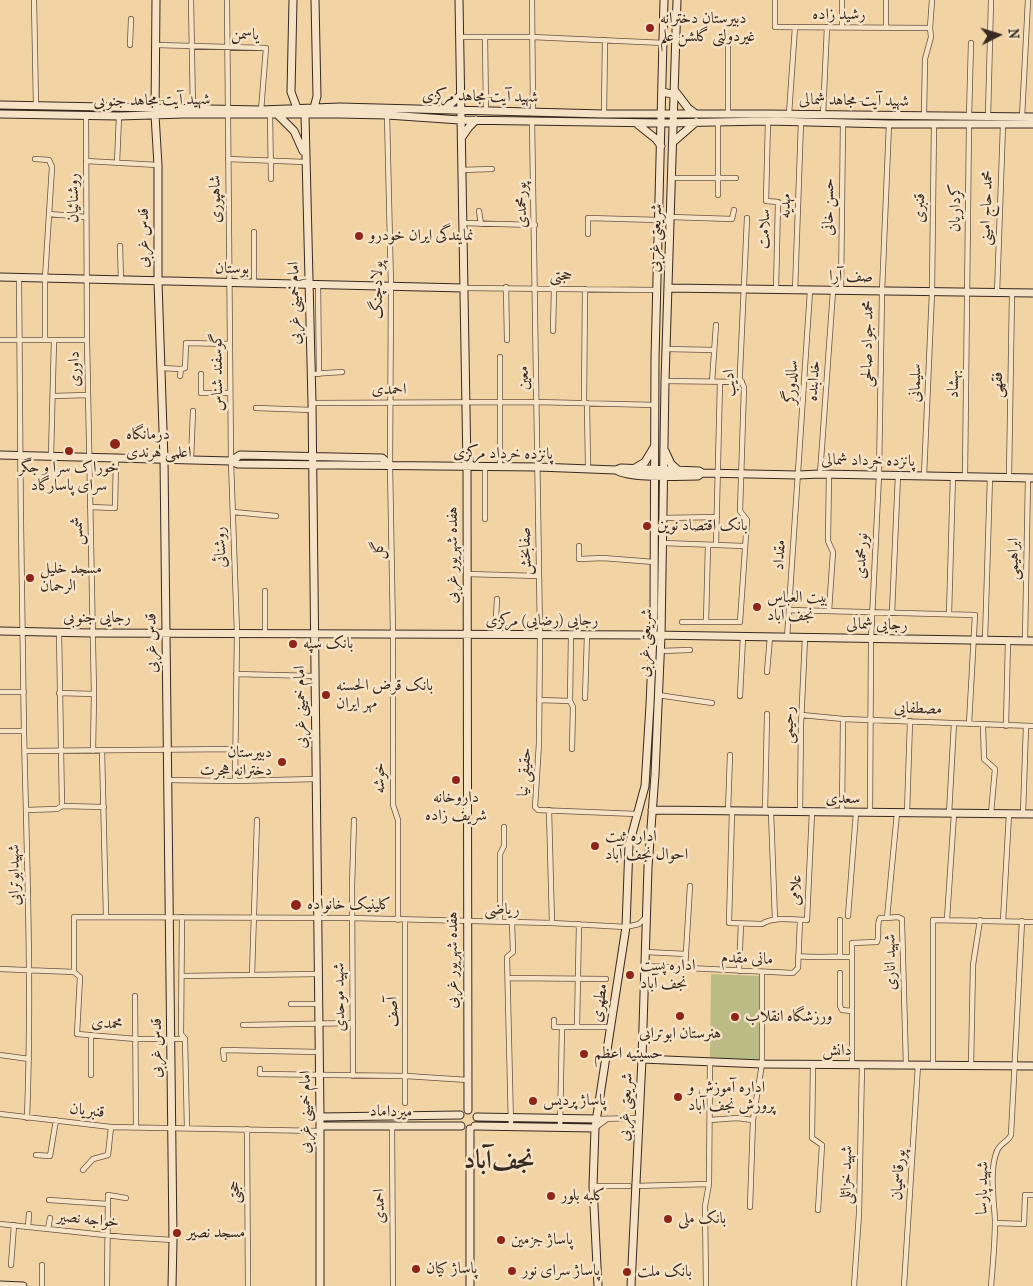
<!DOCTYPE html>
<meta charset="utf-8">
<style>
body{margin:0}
#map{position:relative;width:1033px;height:1286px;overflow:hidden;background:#f1d3a4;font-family:"IM FELL French Canon",serif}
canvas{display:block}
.north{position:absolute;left:973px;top:10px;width:50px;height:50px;-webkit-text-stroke:4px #f6e2c4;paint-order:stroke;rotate:85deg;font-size:14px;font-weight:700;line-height:20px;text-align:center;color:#382a22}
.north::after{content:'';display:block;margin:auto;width:18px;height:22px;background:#382a22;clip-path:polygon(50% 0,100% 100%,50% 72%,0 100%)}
</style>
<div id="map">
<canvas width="1033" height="1286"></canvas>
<div class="north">N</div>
</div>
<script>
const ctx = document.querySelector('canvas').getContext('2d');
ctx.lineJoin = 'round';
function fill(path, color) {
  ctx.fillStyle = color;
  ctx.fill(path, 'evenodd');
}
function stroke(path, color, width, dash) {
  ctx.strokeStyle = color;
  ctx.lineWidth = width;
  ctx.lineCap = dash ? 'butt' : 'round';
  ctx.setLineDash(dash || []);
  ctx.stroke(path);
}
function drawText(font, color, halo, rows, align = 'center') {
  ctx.font = font + ' "IM FELL French Canon",Amiri,serif';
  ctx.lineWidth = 5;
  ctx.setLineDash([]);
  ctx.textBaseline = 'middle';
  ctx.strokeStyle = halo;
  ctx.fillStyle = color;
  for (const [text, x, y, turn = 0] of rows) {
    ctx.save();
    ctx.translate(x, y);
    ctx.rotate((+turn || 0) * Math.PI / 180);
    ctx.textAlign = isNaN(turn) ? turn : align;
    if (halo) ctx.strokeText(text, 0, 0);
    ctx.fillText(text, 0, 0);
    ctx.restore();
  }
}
fill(new Path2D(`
 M711,974L760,976L759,1060L710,1059Z`), '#bbbc85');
const street = new Path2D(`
 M34,0L36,106
 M191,0L193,110
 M227,0L231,461L237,633L235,781
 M532,0L533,112
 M775,0V27L930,28
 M842,27V0
 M886,27V0
 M459,37H532L664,43
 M485,37L486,111
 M130,45L131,19
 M156,45L266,48L261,111
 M604,114L605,40
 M728,114V37
 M789,114L795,27
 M270,115L271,179
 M387,115L391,286L390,465L393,634V805L398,820V920
 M823,115L827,27
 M86,116L87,340L94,694L93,751
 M924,116L925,59L931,37L930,28L932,0
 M969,117L971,43
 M988,117L991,0
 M1022,117L1028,0
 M532,120L540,635L539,743L535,807L538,810L637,814
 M768,121L766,201L778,202L776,290
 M718,122V195
 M35,159L49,160L52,167L45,278V340
 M228,159L305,162
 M86,161L158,165
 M117,163L119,116
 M461,170L492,169
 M672,178H736
 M479,211L481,224
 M49,214L86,217
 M671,217L732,219L734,210
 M463,223L535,225
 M254,232V283
 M588,234V218L659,220
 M120,246L121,281
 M19,278C20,429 21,582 24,733C27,861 32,990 27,1118
 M318,284L319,374
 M506,287L507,340
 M464,288L657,290
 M795,291L801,122
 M841,291L843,123
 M997,293L1003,125
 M553,331L554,289
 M0,340H87
 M666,349L714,350
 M160,368L181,369
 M201,374V393H230
 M311,374L342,372
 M180,376L181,369L185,368L186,343L230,344
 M665,381L742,382
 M712,382L716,325
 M53,396L88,395
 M312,403L537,402L655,405
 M584,403L585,289
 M587,403L588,469
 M256,408L312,410
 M51,456L54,340
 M191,460L193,411
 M485,467V519
 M500,467V357
 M820,474L833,291
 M829,474L828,541L833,552L829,611
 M924,476L932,292L934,124
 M965,476L969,124
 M1009,477L1012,293
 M90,507L115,508L116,458
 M233,512L276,516
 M663,518L717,517
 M663,543L744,546
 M716,545L720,382
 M579,546V559L603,558L654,562
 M467,574L539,576
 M789,610L975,615L969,724
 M892,613L898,475
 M949,614L953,476
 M682,622H740L747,520L740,511L744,387L740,379V372L747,218
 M706,622L708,545
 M59,632L62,806
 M265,633V591
 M495,635L497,599
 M571,635L570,701L573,707L572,749
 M787,638L810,291
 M985,640L990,477
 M1025,640L1028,478
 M660,651L690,650
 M767,672L770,637
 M236,674L315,676
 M0,692H24
 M59,693L94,694
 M658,695L712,703
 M740,696L743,637
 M585,698L587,635
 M539,700L570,701
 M802,715L843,719L1033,726
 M983,725L984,759L995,769L991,814
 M1006,726L1008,640
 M0,731H24
 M25,751L235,749
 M102,751L106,916
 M167,780L235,781L316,779
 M26,810L57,809L62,806L104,807
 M549,810L552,923
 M728,811L730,755
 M732,811L729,923L762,924C773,916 793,920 807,920L812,812
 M765,812L767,714
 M771,812L775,920
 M800,812L801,725L805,638
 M842,812L843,719
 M870,813L871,639L879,475L882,292L889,124
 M897,813L887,918L898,917L902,919V923L906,1065
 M907,813L910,721
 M949,814L954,723
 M1023,814L1026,726
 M848,916L856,813
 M182,917L181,1034L185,1039L187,1128
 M947,919L954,814
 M840,920V956
 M1003,921L1009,814
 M500,922V854L504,846V827
 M646,952L686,954
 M798,956C817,958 833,956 852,957
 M645,966L793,973L798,968L800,920
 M0,969L74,972
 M685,969L690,886
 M739,971L741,924
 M74,972V917L352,918L552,923L626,927L639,924L646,917
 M74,972L80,977L77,1034L136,1039H185
 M840,973V1006L842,1010L852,1011
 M252,975L257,820
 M182,976L318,974
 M508,978L606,979
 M135,996L136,1127
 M291,1004H319
 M554,1020V1027H610
 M243,1025L353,1023
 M577,1027L579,924
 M0,1055L29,1059
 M224,1059L223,1050L319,1052
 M813,1064L812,1138L822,1145L818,1210
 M852,1065V943L877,942C880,934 876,925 880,918H887
 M933,1065V920L1033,922
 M971,1066L973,965L980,920
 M260,1069V1074L406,1076L468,1080
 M91,1075V1035
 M353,1076L352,887L354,820
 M405,1103V920
 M0,1114L111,1127L320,1131
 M597,1119L639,1118
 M710,1120L737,1118L753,1120
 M392,1126L393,1286
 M511,1126L507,957L513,952L512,922
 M560,1127L562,1027
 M595,1128L607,1119
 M247,1129L248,1286
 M36,1155L50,1156L56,1120
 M83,1170L93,1159L108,1155L111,1127
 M593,1186H629
 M635,1186L709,1184
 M49,1200L108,1204
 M750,1207L753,1120L762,1064V972
 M995,1223L1024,1224L1025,1195H1033
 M0,1224L124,1237L173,1240
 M28,1227L29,1214
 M48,1229L50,1218
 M11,1265L14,1225
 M42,1286V1265
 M107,1286L108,1195L126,1198
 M706,1286L705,1206L709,1184L710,1062
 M854,1286L859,1214L862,1065
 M904,1286L918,1065
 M991,1286C993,1264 995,1242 995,1220C994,1200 989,1170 997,1151C1000,1143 1008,1142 1011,1135L1022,921`);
const secondary = new Path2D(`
 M156,0L155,115L158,165V282L164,460L173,1240L172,1286
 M293,0L291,92L297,108L305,115L312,403L320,1117V1286
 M459,0L467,467L468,1110
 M663,92L671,94L675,91L688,108L696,114
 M0,105L261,110L340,107L604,114H766L1033,117
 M442,109L448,106L460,96
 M311,110L314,108L317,96L315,0
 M0,114L119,116L184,114H339L387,115L460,120L662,123L768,121L889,124H1033
 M278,115L294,131L303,151
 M636,123L656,139L661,146
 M462,137L469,127L476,120
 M673,142L696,122
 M0,277L464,288
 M668,288L1033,293
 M665,451L671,464L679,471
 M0,455L231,461L238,464L538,467L616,470L621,468L699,471L702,473L798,475L820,474L1033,478
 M231,461L240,455L382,458L390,465
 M635,468L645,462L654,447
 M616,470C630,479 680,476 698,476L702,473
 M0,631L91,633L652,635L1033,641
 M652,810L1033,814
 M642,1059L762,1064L1033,1066
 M320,1117L460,1115
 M477,1117L597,1119
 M320,1126H461
 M475,1126L595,1128
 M470,1129V1286
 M0,1285L23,1286
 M598,1286L593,1186L595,1128L626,927L629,845L645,786L650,705L654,610L655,358L664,0
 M631,1286L642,1059L648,867L655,775L661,636L665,381L677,0`);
stroke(street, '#665442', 6);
stroke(secondary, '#382a22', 9);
stroke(street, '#f6e2c4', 4.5);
stroke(secondary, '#f6e2c4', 7);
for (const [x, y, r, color] of [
 [650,28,5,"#8f2418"],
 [359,236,5,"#8f2418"],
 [115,444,6,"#8f2418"],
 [69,451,5,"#8f2418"],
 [647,526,5,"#8f2418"],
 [30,578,5,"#8f2418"],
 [757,607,5,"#8f2418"],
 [293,644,5,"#8f2418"],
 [326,695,5,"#8f2418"],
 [282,762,5,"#8f2418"],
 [456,780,5,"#8f2418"],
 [595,846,5,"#8f2418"],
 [296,905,6,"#8f2418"],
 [630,975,5,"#8f2418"],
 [680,1016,5,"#8f2418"],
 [735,1017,5,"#8f2418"],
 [584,1054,5,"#8f2418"],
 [678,1097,5,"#8f2418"],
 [533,1101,5,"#8f2418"],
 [551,1196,5,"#8f2418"],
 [668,1219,5,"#8f2418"],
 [177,1233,5,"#8f2418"],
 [501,1240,5,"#8f2418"],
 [416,1269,5,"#8f2418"],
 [512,1271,5,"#8f2418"],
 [627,1272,5,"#8f2418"]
]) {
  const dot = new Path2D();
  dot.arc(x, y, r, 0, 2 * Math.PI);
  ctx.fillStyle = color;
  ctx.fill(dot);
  stroke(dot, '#f6e2c4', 2);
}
drawText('16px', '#382a22', '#f6e2c4', [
 ["رشید زاده",839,15],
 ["یاسمن",245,35,2],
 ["شهید آیت-مجاهد مرکزی",480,97,1],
 ["شهید آیت-مجاهد جنوبی",152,101,-1],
 ["شهید آیت-مجاهد شمالی",854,101,1],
 ["روشنائیان",74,198,-90],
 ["شاهپوری",216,199,-91],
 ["پورمحمدی",522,205,-91],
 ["مهدیه",786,206,-88],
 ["حسن خانی",829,207,-89],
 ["قنبری",920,208,-89],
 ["کرداریان",956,208,-89],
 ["محمد حاج امینی",987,208,-88],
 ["سلامت",765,229,-89],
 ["قدس غربی",144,238,-90],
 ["شریعتی غربی",656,238,-88],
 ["بوستان",232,269,1],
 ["حجتی",561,276,1],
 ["صف آرا",851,277,1],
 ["پولادچنگ",378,290,-90],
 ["امام خمینی غربی",295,303,-91],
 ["محمد جواد صالحی",868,344,-89],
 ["داوری",75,369,-91],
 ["گوسفند شناس",218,372,-91],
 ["معین",524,378,-91],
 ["خدابنده",814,381,-86],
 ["سالدورگر",792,382,-86],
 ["ادیب",730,383,-94],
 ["سلیمانی",916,383,-88],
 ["بهشاد",954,384,-89],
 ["فقهی",998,385,-89],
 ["احمدی",389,390],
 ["پانزده خرداد مرکزی",503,454,1],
 ["پانزده خرداد شمالی",868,461,1],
 ["شمس",78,531,-91],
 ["روشنائی",221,547,-92],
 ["گل",379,550,-91],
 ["صفابخش",526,551,-91],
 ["هفده شهریور غربی",453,555,-90],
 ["مقداد",780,555,-86],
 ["نورمحمدی",862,556,-87],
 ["ابراهیمی",1014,559,-89],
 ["رجایی جنوبی",97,618],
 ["رجایی (رضایی) مرکزی",542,621],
 ["رجایی شمالی",877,625,1],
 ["قدس غربی",152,643,-91],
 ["شریعتی غربی",646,643,-88],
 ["امام خمینی غربی",301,707,-91],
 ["مصطفایی",918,709,2],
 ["رحیمی",789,725,-88],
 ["حقیقی نیا",525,772,-86],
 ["خوشه",380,778,-90],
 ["سعدی",843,799,1],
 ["شهیدابوترابی",15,875,-91],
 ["علامی",796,890,-87],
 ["ریاضی",502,910,1],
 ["مانی مقدم",747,959,2],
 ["هفده شهریور غربی",453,960,-90],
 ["شهید اناری",891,962,-91],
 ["شهید موحدی",340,997,-91],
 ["مطهری",600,1003,-81],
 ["آصف",393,1012,-90],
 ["محمدی",107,1024,5],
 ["قدس غربی",157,1048,-90],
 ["دانش",837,1051],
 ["شریعتی غربی",626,1107,-87],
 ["قنبریان",87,1111,7],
 ["امام خمینی غربی",306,1112,-90],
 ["میرداماد",391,1112,1],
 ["شهید خزائلی",847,1175,-89],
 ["پورقاسمیان",899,1175,-86],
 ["شهید پارسا",983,1188,-89],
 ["حجتی",235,1192,-90],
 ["احمدی",380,1206,-91],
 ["خواجه نصیر",88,1220,6]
]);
drawText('16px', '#382a22', '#f6e2c4', [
 ["دبیرستان دخترانه",660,19],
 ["غیردولتی گلشن علم",660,37],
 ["نمایندگی ایران خودرو",369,236],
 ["درمانگاه",126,435],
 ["اعلمی هرندی",126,453],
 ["خوراک سرا و جگر",69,468,"center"],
 ["سرای پاسارگاد",69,486,"center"],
 ["بانک اقتصاد نوین",657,526],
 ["مسجد خلیل",40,569],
 ["الرحمان",40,587],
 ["بیت العباس",767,598],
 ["نجف آباد",767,616],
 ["بانک سپه",303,644],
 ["بانک قرض الحسنه",336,686],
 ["مهر ایران",336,704],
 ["دبیرستان",272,753,"right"],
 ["دخترانه هجرت",272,771,"right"],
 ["داروخانه",456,798,"center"],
 ["شریف زاده",456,816,"center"],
 ["اداره ثبت",605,837],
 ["احوال نجف آباد",605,855],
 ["کلینیک خانواده",307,905],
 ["اداره پست",640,966],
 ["نجف آباد",640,984],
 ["ورزشگاه انقلاب",745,1017],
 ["هنرستان ابوترابی",680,1034,"center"],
 ["حسینیه اعظم",594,1054],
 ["اداره آموزش و",688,1088],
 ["پرورش نجف آباد",688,1106],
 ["پاساژ پردیس",543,1101],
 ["کلبه بلور",561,1196],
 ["بانک ملی",678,1219],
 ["مسجد نصیر",187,1233],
 ["پاساژ جزمین",511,1240],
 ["پاساژ کیان",426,1269],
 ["پاساژ سرای نور",522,1271],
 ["بانک ملت",637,1272]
], 'left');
drawText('bold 26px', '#382a22', '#f6e2c4', [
 ["نجف‌آباد",499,1162]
]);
</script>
